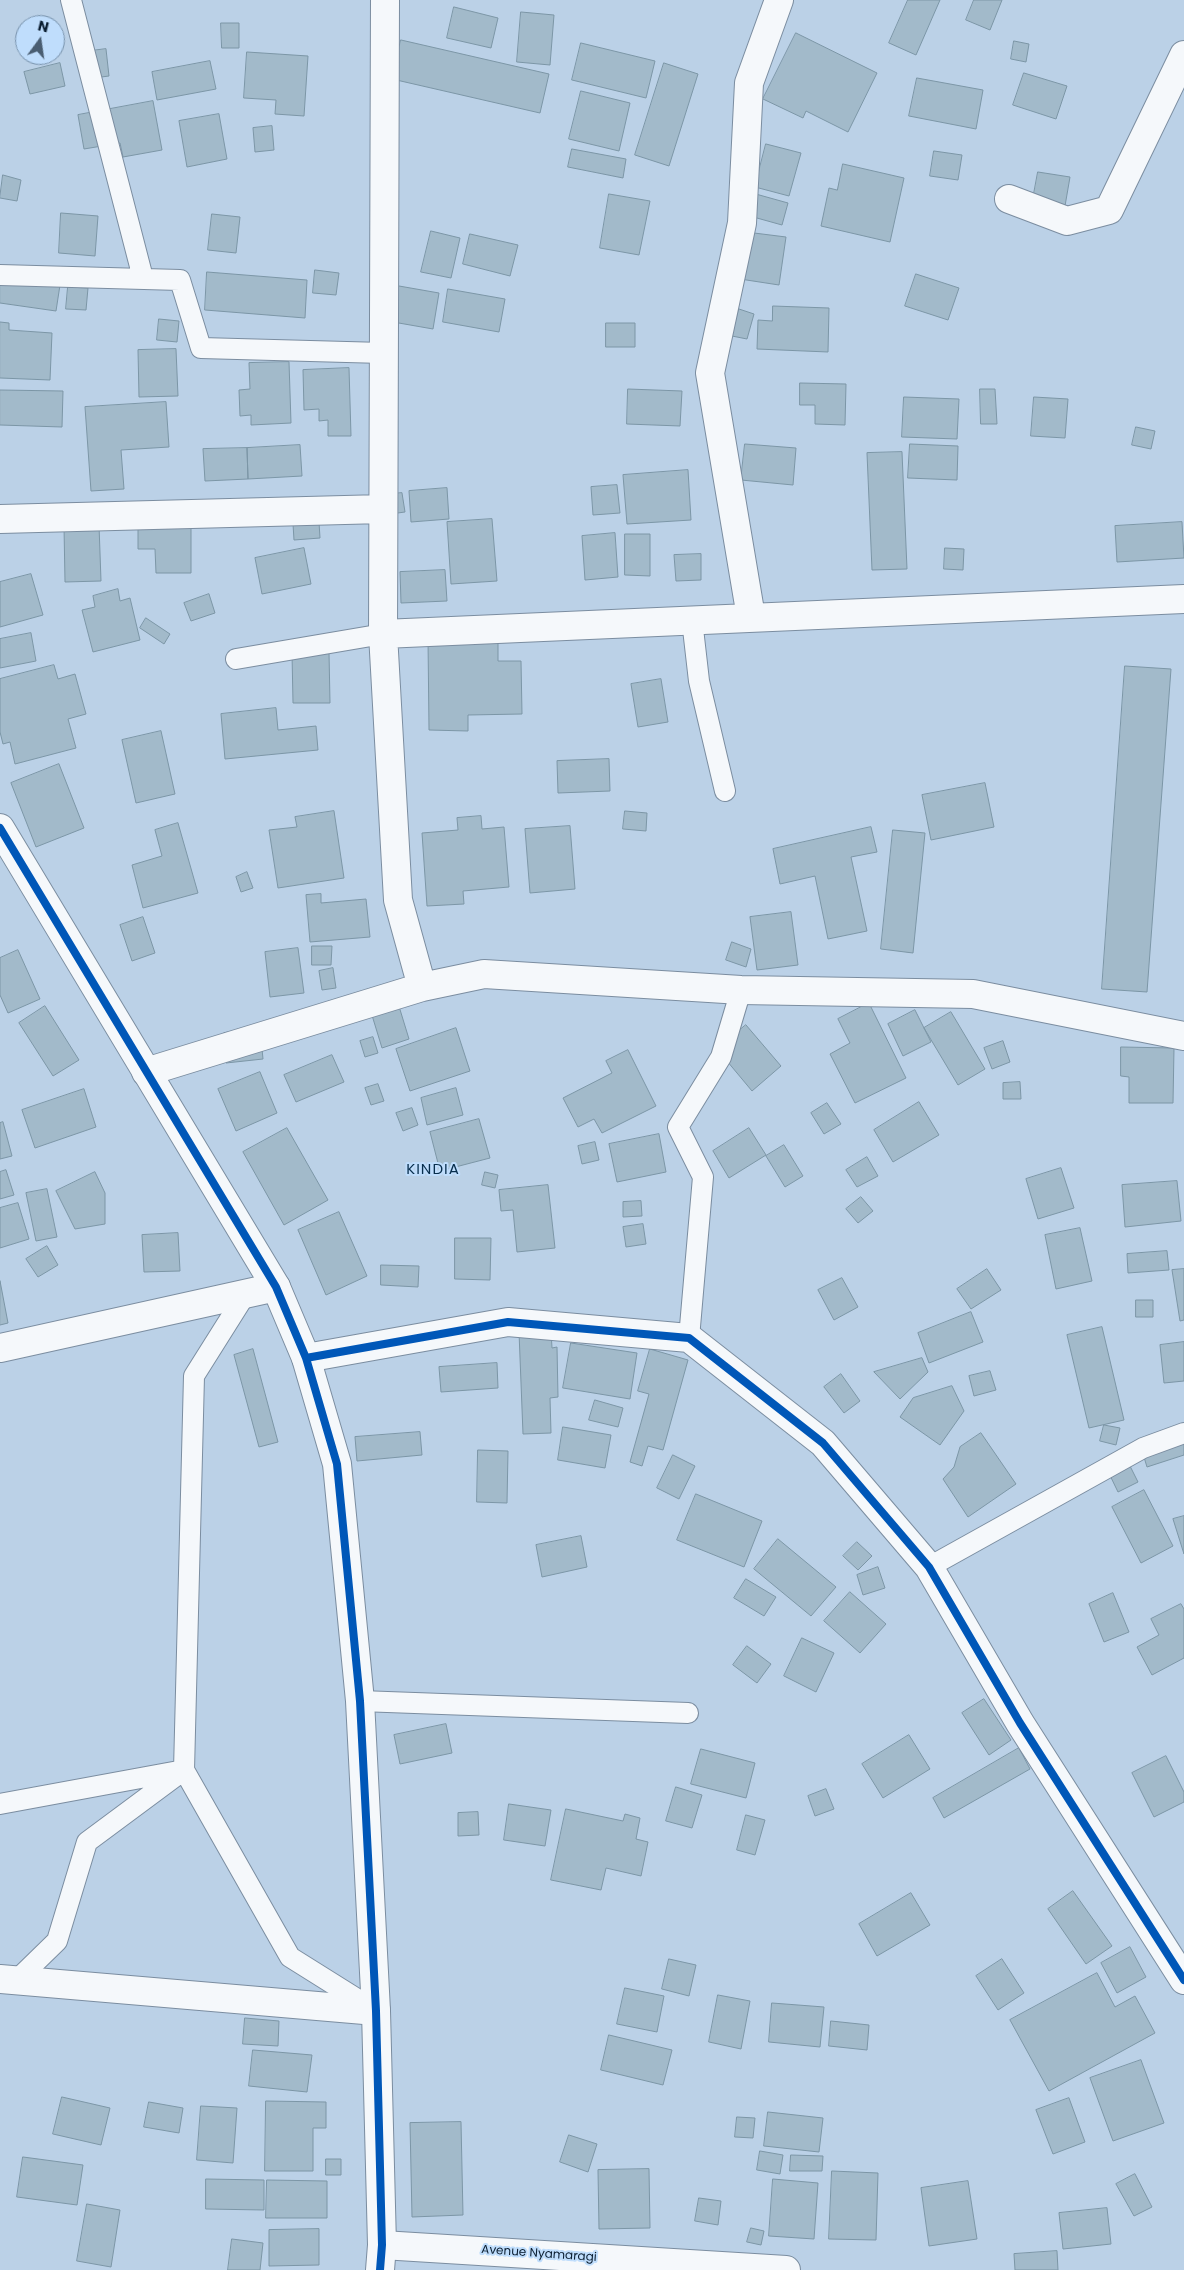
<!DOCTYPE html>
<style>
body{margin:0}
#map{position:relative;width:1184px;height:2270px;overflow:hidden;background:#bbd1e7;font-family:Poppins,sans-serif}
canvas{display:block}
.north{position:absolute;left:15px;top:15px;width:50px;height:50px;box-sizing:border-box;background:#bfddfc;border:1px solid #7791ab;border-radius:50%;rotate:14deg;font-size:14px;font-weight:700;line-height:20px;text-align:center;color:#0b1e31}
.north::after{content:'';display:block;margin:auto;width:18px;height:22px;background:#495d71;clip-path:polygon(50% 0,100% 100%,50% 72%,0 100%)}
</style>
<div id="map">
<canvas width="1184" height="2270"></canvas>
<div class="north">N</div>
</div>
<script>
const ctx = document.querySelector('canvas').getContext('2d');
ctx.lineJoin = 'round';
function fill(path, color) {
  ctx.fillStyle = color;
  ctx.fill(path, 'evenodd');
}
function stroke(path, color, width, dash) {
  ctx.strokeStyle = color;
  ctx.lineWidth = width;
  ctx.lineCap = dash ? 'butt' : 'round';
  ctx.setLineDash(dash || []);
  ctx.stroke(path);
}
function drawText(font, color, halo, rows, align = 'center') {
  ctx.font = font + ' Poppins,sans-serif';
  ctx.lineWidth = 4;
  ctx.setLineDash([]);
  ctx.textBaseline = 'middle';
  ctx.strokeStyle = halo;
  ctx.fillStyle = color;
  for (const [text, x, y, turn = 0] of rows) {
    ctx.save();
    ctx.translate(x, y);
    ctx.rotate((+turn || 0) * Math.PI / 180);
    ctx.textAlign = isNaN(turn) ? turn : align;
    if (halo) ctx.strokeText(text, 0, 0);
    ctx.fillText(text, 0, 0);
    ctx.restore();
  }
}
const building = new Path2D(`
 M908,0H940L916,55L889,43Z
 M974,0H1002L990,30L966,20Z
 M454,7L498,18L491,48L447,38Z
 M521,12L554,15L550,65L517,62Z
 M221,23H239V48H222Z
 M796,33L877,73L848,132L806,111L803,118L763,99Z
 M401,40L549,74L540,113L392,79Z
 M1014,41L1029,44L1026,62L1011,59Z
 M581,43L655,61L646,98L572,80Z
 M106,49L109,76L86,79L83,52Z
 M247,52L308,56L304,116L275,114L276,100L244,98Z
 M210,61L216,89L157,100L152,72Z
 M60,63L65,86L30,94L24,72Z
 M664,63L698,74L669,166L635,155Z
 M1024,73L1067,86L1056,119L1013,105Z
 M917,78L983,90L976,129L909,116Z
 M581,91L630,103L619,151L569,139Z
 M153,101L162,150L123,157L120,143L84,149L78,115Z
 M219,114L227,159L187,167L179,121Z
 M272,126L274,150L255,152L253,128Z
 M766,144L801,153L789,196L755,187Z
 M572,149L626,159L623,178L568,167Z
 M934,151L962,155L958,180L930,176Z
 M843,164L904,178L890,242L821,226L829,188L837,190Z
 M1038,172L1070,177L1065,206L1033,199Z
 M3,175L21,180L17,201L0,198Z
 M745,191L788,203L782,225L739,213Z
 M609,194L650,201L639,255L600,248Z
 M61,213L98,216L95,256L59,253Z
 M212,214L240,217L236,253L208,250Z
 M431,231L460,238L451,278L421,272Z
 M746,232L786,237L779,285L740,279Z
 M470,234L518,245L510,276L463,264Z
 M315,270L339,273L336,295L313,293Z
 M207,272L307,280L305,318L205,310Z
 M916,274L959,288L948,320L905,306Z
 M0,276L60,285L56,311L0,303Z
 M399,286L439,293L433,329L393,322Z
 M68,287L88,288L86,310L66,309Z
 M448,289L505,299L499,332L443,322Z
 M773,306L829,308L828,352L757,349L758,320L772,321Z
 M739,309L754,314L747,339L732,336Z
 M159,319L179,321L177,342L157,340Z
 M0,322L9,323V330L52,333L50,380L0,378Z
 M606,323H635V347H606Z
 M176,349L178,396L139,397L138,350Z
 M289,362L291,423L251,425V415L240,416L239,390L250,389L249,363Z
 M349,368L351,436H328V420L319,421V409L304,410L303,370Z
 M800,383L846,384L845,425L815,424V405H800Z
 M628,389L682,391L680,426L627,424Z
 M980,389H995L997,424H981Z
 M0,390L63,391L62,427L0,425Z
 M904,397L959,399L957,439L902,437Z
 M1034,397L1068,399L1065,438L1031,436Z
 M166,402L169,447L121,450L124,489L91,491L85,407Z
 M1136,427L1155,431L1151,449L1132,445Z
 M745,444L796,448L793,485L741,480Z
 M910,444L958,446L957,480L908,478Z
 M300,445L302,476L248,479L247,448Z
 M247,448L248,479L205,481L203,449Z
 M902,452L907,569L872,570L867,453Z
 M688,470L691,520L627,524L623,475Z
 M617,485L620,513L593,515L591,487Z
 M447,488L449,519L411,522L409,491Z
 M402,493L405,512L383,515L381,495Z
 M318,506L320,538L294,540L292,508Z
 M492,519L497,581L451,584L447,522Z
 M191,521V573H156L155,549H138V522Z
 M1182,522L1184,558L1117,562L1115,526Z
 M99,525L101,581L65,582L64,526Z
 M615,533L618,577L585,580L582,536Z
 M625,534H650V576L625,575Z
 M304,548L311,584L262,594L255,558Z
 M945,548L964,549L963,570L944,569Z
 M701,554V580L676,581L674,555Z
 M445,570L447,601L401,603L400,572Z
 M31,574L43,615L0,627V582Z
 M118,589L120,601L130,598L140,640L93,652L82,610L95,607L93,596Z
 M209,594L215,613L191,621L184,603Z
 M146,618L170,634L164,644L140,628Z
 M31,633L36,661L0,668V639Z
 M498,637V661H521L522,714L468,715V731L429,730L428,638Z
 M329,652L330,703H293L292,653Z
 M54,665L58,679L75,674L86,714L68,719L76,748L15,764L10,742L3,744L0,732V679Z
 M1125,666L1171,669L1147,992L1102,989Z
 M661,679L668,722L638,727L631,684Z
 M276,708L278,730L316,726L318,750L225,759L221,714Z
 M161,731L175,794L136,803L122,740Z
 M609,759L610,791L558,793L557,761Z
 M59,764L84,828L36,847L11,783Z
 M985,783L994,827L931,840L922,795Z
 M334,811L344,878L278,888L269,830L297,827L295,817Z
 M625,811L647,813L646,831L623,829Z
 M481,816L482,829L504,827L509,887L463,891L464,904L427,906L422,833L458,830L457,818Z
 M178,823L198,893L143,908L132,865L162,856L155,830Z
 M570,826L575,889L530,893L525,829Z
 M871,827L877,852L851,857L867,931L828,939L815,876L780,884L773,849Z
 M893,830L925,833L913,953L881,949Z
 M247,872L253,888L241,892L236,877Z
 M321,894V903L366,899L370,937L310,942L306,895Z
 M791,912L798,965L757,970L750,917Z
 M143,917L155,953L132,961L120,925Z
 M732,942L751,949L746,967L726,960Z
 M312,946H332L331,965H312Z
 M298,948L304,993L270,997L265,952Z
 M18,950L40,999L8,1013L0,995V958Z
 M333,968L336,988L322,990L319,971Z
 M398,1003L409,1039L382,1048L371,1012Z
 M869,1003L906,1078L855,1103L830,1054L850,1043L838,1019Z
 M45,1006L79,1060L53,1076L19,1023Z
 M915,1010L931,1042L903,1056L888,1024Z
 M951,1012L985,1069L958,1085L924,1028Z
 M746,1025L781,1066L752,1091L717,1049Z
 M456,1028L470,1071L410,1091L396,1049Z
 M260,1029L263,1059L226,1063L224,1033Z
 M373,1037L378,1053L365,1057L360,1041Z
 M1003,1041L1010,1062L992,1069L984,1048Z
 M1121,1047L1174,1048L1173,1103H1129V1077L1121,1076Z
 M628,1050L656,1106L602,1133L594,1119L578,1127L563,1098L612,1073L606,1061Z
 M332,1055L344,1082L296,1102L284,1075Z
 M260,1072L277,1113L236,1131L218,1089Z
 M1020,1082L1021,1099H1003V1083Z
 M378,1084L384,1101L371,1105L365,1088Z
 M456,1088L463,1115L427,1125L421,1098Z
 M84,1089L96,1127L35,1148L22,1110Z
 M919,1102L939,1135L893,1162L874,1130Z
 M827,1103L841,1124L824,1134L811,1113Z
 M412,1108L418,1125L403,1131L396,1113Z
 M479,1119L490,1158L440,1171L430,1132Z
 M3,1122L12,1156L0,1159V1123Z
 M287,1128L328,1200L284,1225L243,1152Z
 M749,1128L766,1155L729,1178L713,1151Z
 M659,1134L666,1172L617,1182L609,1144Z
 M595,1142L599,1160L582,1164L578,1146Z
 M784,1145L803,1176L785,1187L766,1156Z
 M867,1157L878,1176L857,1187L846,1170Z
 M1061,1168L1074,1208L1038,1219L1026,1179Z
 M6,1170L14,1195L0,1199V1172Z
 M95,1172L105,1193V1224L75,1229L56,1191Z
 M485,1172L498,1175L495,1188L482,1185Z
 M1177,1181L1181,1221L1125,1227L1122,1185Z
 M548,1185L555,1248L517,1252L513,1210L501,1211L499,1190Z
 M47,1189L57,1237L36,1241L26,1193Z
 M861,1197L873,1211L858,1223L846,1209Z
 M641,1201L642,1216L623,1217V1202Z
 M18,1203L29,1239L0,1248V1208Z
 M339,1212L367,1276L326,1295L298,1230Z
 M643,1224L646,1244L626,1247L623,1227Z
 M1080,1228L1092,1281L1056,1289L1045,1235Z
 M178,1233L180,1271L144,1272L142,1235Z
 M455,1238H491L490,1280L455,1279Z
 M47,1246L58,1265L38,1277L26,1259Z
 M1167,1251L1169,1270L1128,1273L1127,1254Z
 M381,1265L419,1266L418,1287L381,1285Z
 M987,1269L1001,1290L971,1309L957,1289Z
 M1184,1269V1320L1180,1321L1172,1270Z
 M842,1278L858,1307L834,1320L818,1290Z
 M0,1281L8,1323L0,1325Z
 M1136,1300H1153V1317H1136Z
 M971,1312L983,1342L929,1363L918,1333Z
 M1102,1327L1124,1420L1089,1428L1067,1335Z
 M551,1331L552,1348L557,1347L558,1397L550,1398L551,1433L523,1434L519,1332Z
 M1184,1342V1381L1164,1383L1160,1345Z
 M571,1343L637,1353L630,1399L563,1388Z
 M253,1349L278,1442L259,1447L234,1355Z
 M650,1349L688,1360L663,1450L648,1446L642,1466L630,1462L649,1394L638,1391Z
 M922,1358L928,1372L900,1399L874,1372Z
 M497,1363L498,1388L441,1392L439,1367Z
 M990,1371L996,1390L974,1396L969,1376Z
 M841,1374L860,1401L844,1413L824,1387Z
 M952,1386L964,1411L940,1445L900,1417L913,1398Z
 M595,1400L623,1408L618,1427L589,1420Z
 M1104,1425L1120,1428L1116,1445L1100,1441Z
 M563,1427L611,1435L605,1468L558,1460Z
 M1184,1430V1455L1147,1467L1140,1444Z
 M420,1432L422,1455L357,1461L355,1437Z
 M981,1433L1016,1484L968,1517L943,1479L954,1467L960,1447Z
 M478,1450L508,1451L507,1503L477,1502Z
 M1124,1454L1138,1482L1118,1492L1104,1463Z
 M673,1455L695,1466L679,1499L657,1488Z
 M1144,1490L1173,1546L1141,1563L1112,1507Z
 M696,1494L762,1521L744,1567L677,1540Z
 M1184,1516V1554L1173,1519Z
 M581,1536L587,1567L542,1577L536,1545Z
 M778,1539L836,1587L811,1616L754,1569Z
 M857,1542L872,1556L858,1570L843,1556Z
 M878,1567L885,1588L863,1595L857,1575Z
 M746,1579L776,1597L764,1616L734,1598Z
 M850,1592L886,1624L860,1653L824,1621Z
 M1113,1593L1129,1632L1104,1642L1089,1604Z
 M1181,1604L1184,1609V1658L1152,1675L1137,1647L1159,1635L1151,1619Z
 M802,1638L834,1653L816,1692L784,1676Z
 M747,1646L771,1664L757,1683L733,1665Z
 M984,1699L1011,1740L989,1755L962,1713Z
 M446,1724L452,1753L400,1764L394,1735Z
 M909,1735L930,1769L883,1798L862,1764Z
 M1019,1748L1030,1769L944,1818L933,1798Z
 M701,1749L755,1763L746,1798L691,1784Z
 M1166,1756L1184,1792V1802L1154,1817L1132,1773Z
 M676,1787L702,1795L692,1828L666,1821Z
 M826,1789L834,1809L815,1816L808,1796Z
 M509,1804L551,1810L545,1846L504,1840Z
 M566,1809L623,1821L625,1814L640,1818L636,1839L648,1842L641,1876L606,1868L601,1890L551,1880Z
 M478,1812L479,1835L458,1836V1813Z
 M746,1815L765,1820L755,1855L737,1850Z
 M1073,1891L1112,1946L1086,1964L1048,1909Z
 M911,1893L930,1925L877,1956L859,1924Z
 M1130,1947L1146,1977L1117,1993L1101,1963Z
 M669,1959L696,1965L689,1996L662,1989Z
 M1002,1959L1024,1993L998,2010L976,1976Z
 M1097,1973L1115,2007L1135,1996L1155,2033L1049,2091L1010,2020Z
 M625,1988L664,1996L657,2032L617,2024Z
 M718,1995L750,2001L741,2049L709,2042Z
 M772,2003L824,2007L820,2047L769,2042Z
 M245,2018L279,2021L278,2046L243,2044Z
 M831,2021L869,2025L867,2050L829,2046Z
 M609,2035L672,2050L663,2085L601,2070Z
 M253,2050L312,2055L307,2092L249,2086Z
 M1141,2060L1164,2123L1113,2141L1090,2078Z
 M62,2097L110,2108L101,2145L53,2134Z
 M1069,2098L1085,2142L1053,2154L1036,2110Z
 M266,2101L326,2102V2128H313V2171H265Z
 M149,2102L183,2108L179,2133L144,2127Z
 M201,2106L237,2108L233,2163L197,2160Z
 M768,2112L823,2118L819,2152L764,2146Z
 M737,2117L755,2118L753,2138L735,2137Z
 M461,2122L463,2215L412,2217L410,2123Z
 M569,2135L597,2144L588,2172L560,2162Z
 M760,2151L783,2155L780,2174L757,2170Z
 M791,2155L823,2156L822,2171H790Z
 M23,2157L83,2165L77,2205L17,2197Z
 M326,2159H341V2175H326Z
 M649,2169L650,2228L599,2229L598,2170Z
 M832,2171L878,2173L876,2240L829,2239Z
 M1135,2174L1152,2207L1134,2216L1116,2184Z
 M206,2179L264,2180V2210L206,2209Z
 M773,2179L818,2183L814,2239L769,2236Z
 M267,2180L327,2181V2218H266Z
 M968,2181L977,2239L929,2246L921,2188Z
 M699,2198L721,2201L718,2225L695,2221Z
 M87,2204L120,2210L111,2267L77,2261Z
 M1107,2208L1111,2244L1063,2249L1059,2213Z
 M751,2228L764,2231L761,2245L747,2242Z
 M319,2229V2265L269,2266V2230Z
 M232,2239L263,2243L260,2270H228Z
 M1057,2251L1058,2270H1015L1014,2254Z`);
fill(building, '#a2baca');
stroke(building, '#7c96a6', 1);
const lane = new Path2D(`
 M71,0L143,278
 M0,275L180,280L201,348L383,353
 M692,620L699,681L725,791
 M236,659L383,634
 M689,1338L703,1177L678,1127L721,1057L741,990
 M929,1567L1143,1448L1184,1433
 M360,1701L688,1713
 M0,1804L184,1770L290,1957L373,2009
 M17,1980L57,1941L87,1842L184,1770L194,1376L245,1295`);
const street = new Path2D(`
 M385,0L383,634L398,900L422,987
 M1009,199L1067,221L1109,210L1184,55
 M0,519L383,509
 M751,617L710,373L742,223L749,83L779,0
 M383,634L1184,599
 M146,1072L422,987L484,974L741,990L973,994L1184,1036
 M0,1348L276,1287
 M306,1358L508,1322L689,1338L823,1443L929,1567L1020,1723L1184,1980
 M0,1979L376,2011
 M382,2245L786,2270`);
const secondary = new Path2D(`
 M0,828L276,1287L306,1358L337,1464L360,1701L376,2011L382,2245L380,2270`);
stroke(lane, '#7b8da0', 22);
stroke(street, '#7b8da0', 30);
stroke(secondary, '#7b8da0', 30);
stroke(lane, '#f5f8fb', 20);
stroke(street, '#f5f8fb', 28);
stroke(secondary, '#f5f8fb', 28);
stroke(new Path2D(`
 M0,828L276,1287L306,1358L337,1464L360,1701L376,2011L382,2245L380,2270
 M306,1358L508,1322L689,1338L823,1443L929,1567L1020,1723L1184,1980`), '#0057b8', 8);
drawText('12px', '#0b1e31', '#bfddfc', [
 ["Avenue Nyamaragi",539,2254,4]
]);
ctx.letterSpacing = '1px';
drawText('15px', '#082e4d', '#bfddfc', [
 ["KINDIA",433,1170]
]);
ctx.letterSpacing = '0px';
</script>
